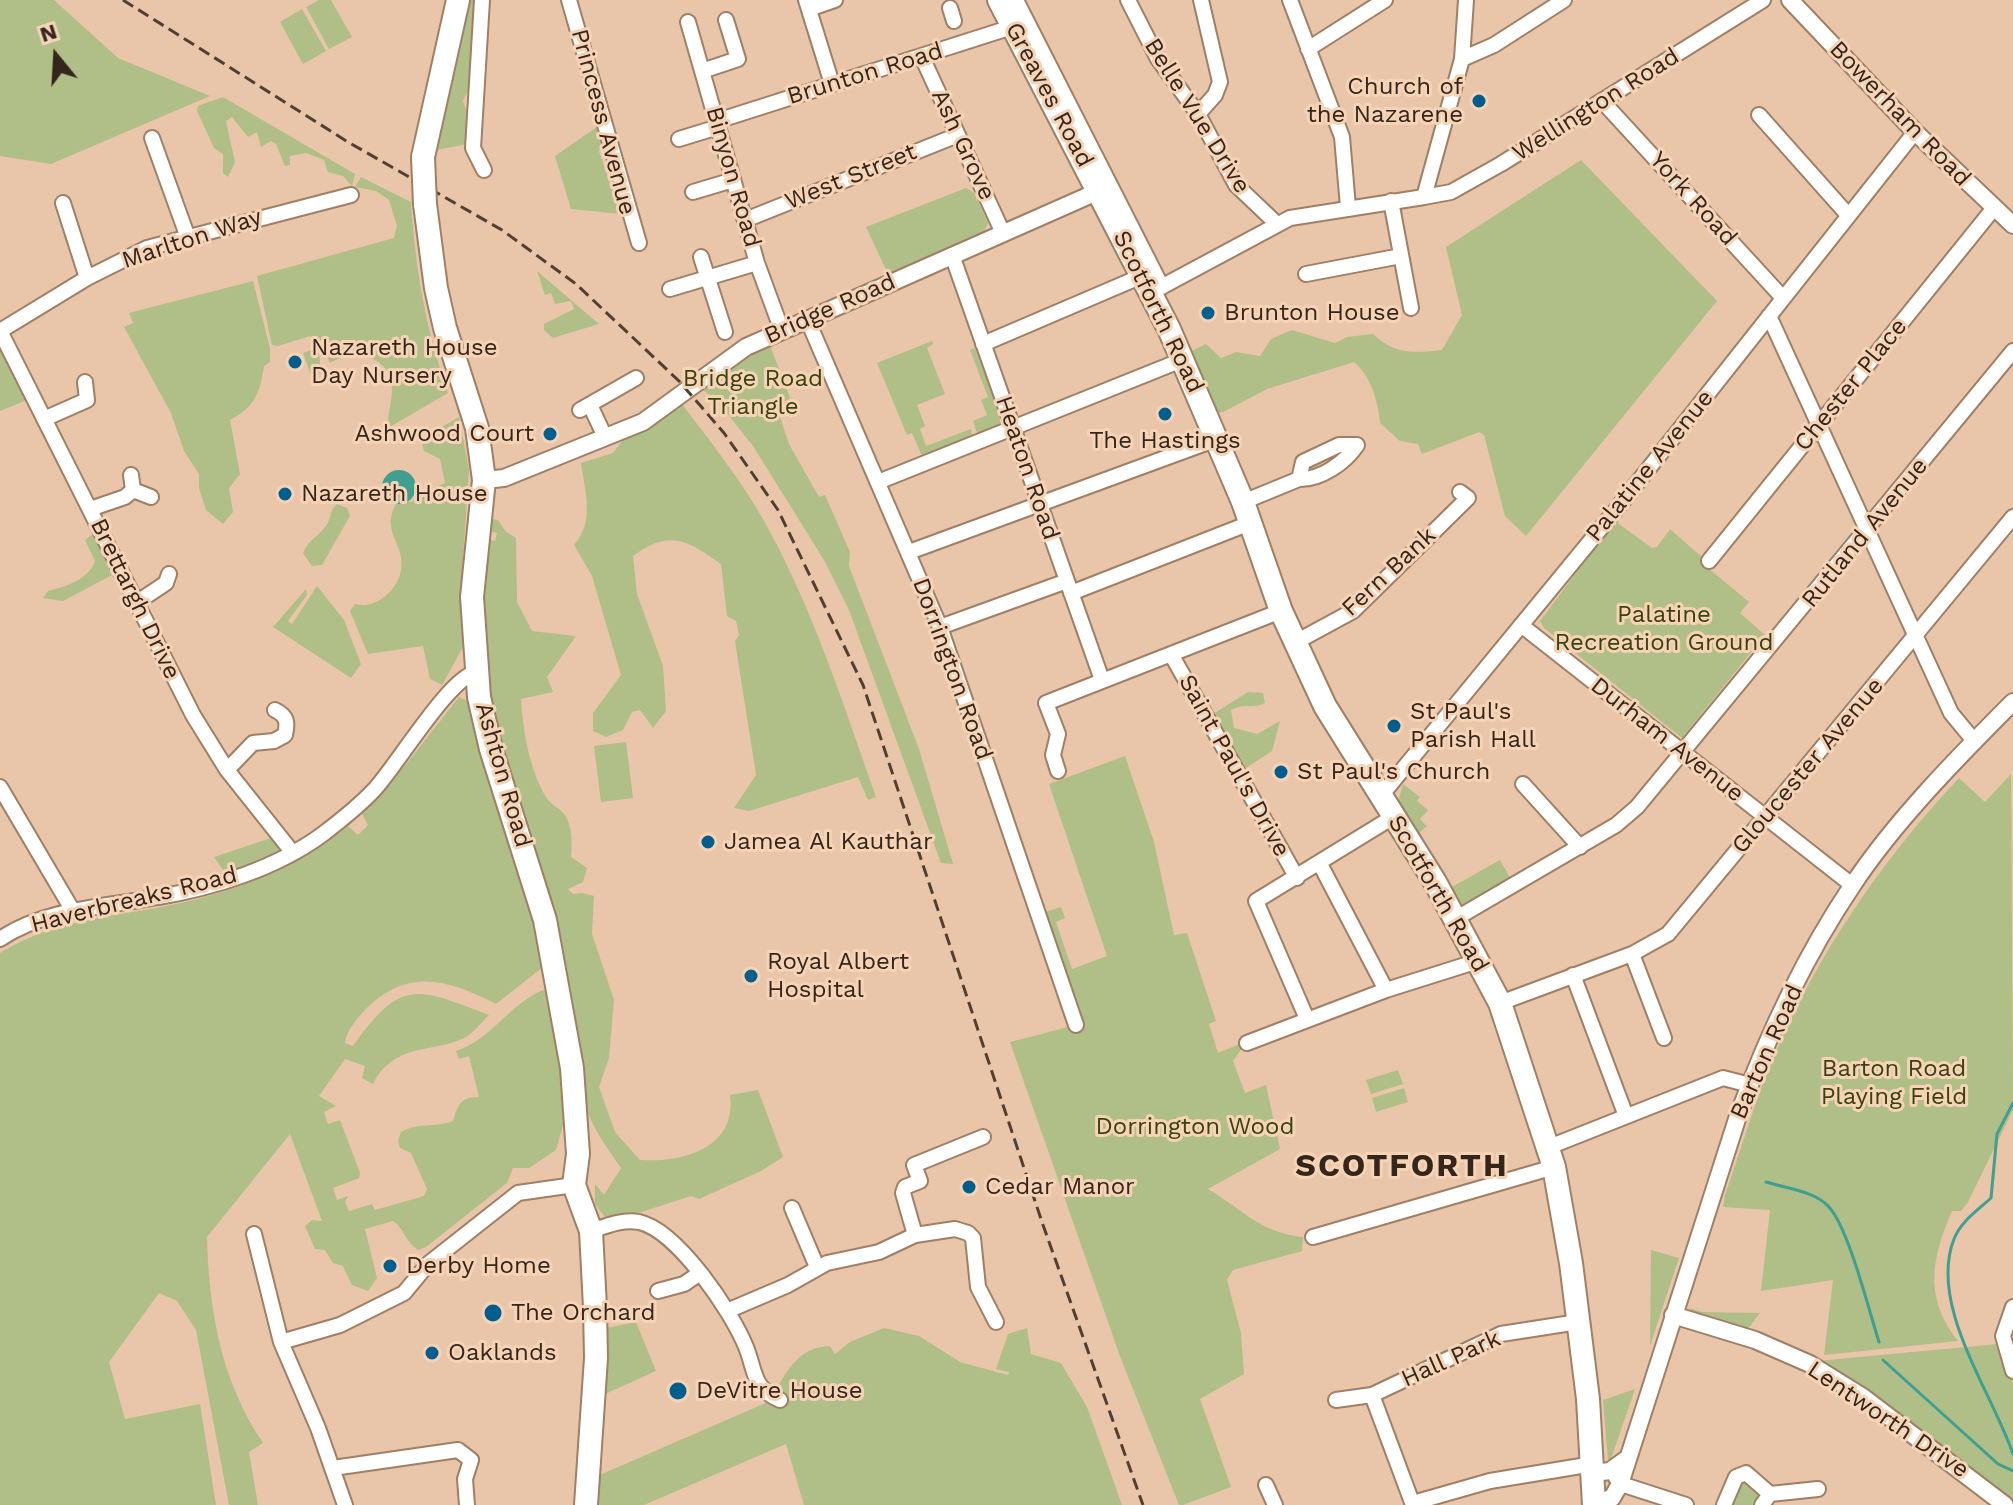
<!DOCTYPE html>
<style>
body{margin:0}
#map{position:relative;width:2013px;height:1505px;overflow:hidden;background:#e9c6aa;font-family:"Work Sans",sans-serif}
canvas{display:block}
.north{position:absolute;left:16px;top:16px;width:80px;height:80px;-webkit-text-stroke:6px #f7d3b6;paint-order:stroke;rotate:342deg;font-size:22px;font-weight:700;line-height:32px;text-align:center;color:#34261b}
.north::after{content:'';display:block;margin:auto;width:28px;height:36px;background:#34261b;clip-path:polygon(50% 0,100% 100%,50% 72%,0 100%)}
</style>
<div id="map">
<canvas width="2013" height="1505"></canvas>
<div class="north">N</div>
</div>
<script>
const ctx = document.querySelector('canvas').getContext('2d');
ctx.lineJoin = 'round';
function fill(path, color) {
  ctx.fillStyle = color;
  ctx.fill(path, 'evenodd');
}
function stroke(path, color, width, dash) {
  ctx.strokeStyle = color;
  ctx.lineWidth = width;
  ctx.lineCap = dash ? 'butt' : 'round';
  ctx.setLineDash(dash || []);
  ctx.stroke(path);
}
function drawText(font, color, halo, rows, align = 'center') {
  ctx.font = font + ' "Work Sans",sans-serif';
  ctx.lineWidth = 6;
  ctx.setLineDash([]);
  ctx.textBaseline = 'middle';
  ctx.strokeStyle = halo;
  ctx.fillStyle = color;
  for (const [text, x, y, turn = 0] of rows) {
    ctx.save();
    ctx.translate(x, y);
    ctx.rotate((+turn || 0) * Math.PI / 180);
    ctx.textAlign = isNaN(turn) ? turn : align;
    if (halo) ctx.strokeText(text, 0, 0);
    ctx.fillText(text, 0, 0);
    ctx.restore();
  }
}
fill(new Path2D(`
 M0,0H54L118,58L210,96L51,164L0,156Z
 M319,0H331L352,37L329,49L306,7Z
 M466,0H476L471,84L463,101L470,121L468,144L436,150Z
 M302,9L326,51L303,64L280,22Z
 M223,97L355,174L352,186L343,176L328,172L324,160L306,153L290,156V165L285,166L276,144L271,141L261,147L257,132L248,137L232,117L226,121L235,162L228,177L223,173V154L214,148L197,111L198,106Z
 M597,127L602,144L599,151L621,214L571,209L555,156Z
 M1581,160L1717,301L1526,536L1505,516L1484,435L1479,432L1422,454L1418,444L1400,441L1380,423C1378,401 1371,376 1354,362L1267,389L1223,412L1213,414L1187,353L1206,344L1221,358L1236,352L1260,356L1271,339L1292,330L1335,343L1347,337L1373,334C1395,355 1414,353 1442,350L1462,315L1446,247Z
 M361,177L411,202C416,274 425,324 448,393L388,428C387,415 392,402 392,390C391,355 355,348 330,363L324,350L319,352L321,373L311,376L303,353L315,349L310,336L278,346L272,345L257,276L394,238L397,226L389,200L376,191L355,187Z
 M966,188L974,193L988,223L984,232L888,274L866,227Z
 M537,271L599,324L553,338L544,330V324L574,309L571,301L555,304L551,293L545,295Z
 M253,281L270,348V362L264,366C260,393 255,407 230,420L240,474L229,488L233,512L223,524L206,510L199,488V474L184,451L171,413L124,327L133,323L129,313Z
 M932,341L933,344L927,348L945,394L917,405L925,426L920,429L926,446L971,429L972,436L922,456L912,433L907,435L877,363Z
 M775,343L771,348L794,408L779,414L789,444L819,497L825,495L850,552L849,566L919,749L953,864L941,863L849,610L824,560L753,446L715,398L701,389L741,355Z
 M0,344L27,400L0,411Z
 M975,348L1004,423L977,433L973,421L987,415L981,400L988,397L970,350Z
 M682,404C710,441 740,479 763,519C812,606 843,703 876,797L868,800L858,777L749,811L734,808L756,775L735,641L739,635L736,621L727,616L721,564C687,540 669,529 633,556L637,594L663,666L666,711L653,728L640,710L632,712L623,730L606,737L593,731V713L621,675L592,576L574,545C595,521 585,492 581,463L613,453L622,441Z
 M459,417L469,470L463,558V647L442,685L430,679L423,646L368,654L350,611L355,604C374,610 398,591 401,570C406,543 379,532 397,502H412L418,493L445,483L440,459L424,451L421,439Z
 M337,504L347,508L350,516L322,565L312,566L303,553C309,539 318,537 325,527C332,519 329,510 337,504Z
 M493,519L498,520L506,532L516,538L517,602L532,631L576,636L547,677L553,692L521,699C523,731 529,768 546,797C550,804 559,808 564,814C573,826 572,843 571,857L587,868L583,882L568,889L573,894L582,893L594,896L592,934L614,1000L609,1058L599,1087L615,1132L640,1160C683,1163 737,1148 730,1095L758,1090L783,1157L761,1171L699,1199L691,1196L626,1217H605L595,1204V1184L604,1195L621,1168C607,1148 593,1129 585,1105C572,1064 577,1015 567,973C545,878 500,780 486,685C479,636 482,588 487,539L495,541L497,533L489,531Z
 M1615,521L1652,548L1657,547L1670,529L1704,559L1702,563L1749,602L1740,613L1765,635L1682,738L1544,628L1540,621Z
 M94,533L114,574L63,601L43,598L48,591C67,586 88,580 95,561L85,540Z
 M317,586L344,620L361,664L351,678L273,627L306,589L307,595L288,621L292,624Z
 M1248,692L1263,693L1265,703C1253,709 1243,703 1231,710L1234,728L1257,734L1280,721L1272,751L1243,770L1213,714Z
 M459,697L469,702L485,766L521,868L547,964L496,1004C447,979 407,967 364,1011C356,1020 346,1031 345,1043L353,1046C402,977 417,988 489,1015C482,1022 474,1032 466,1037C434,1054 395,1041 373,1084L362,1078L365,1066L345,1059L319,1096L336,1106L324,1112L328,1124L340,1120L360,1173L359,1178L333,1188L337,1200L348,1196L345,1202L349,1211L372,1204L375,1210L424,1196L427,1189L411,1153L400,1148L398,1140L401,1132C420,1122 434,1128 453,1121C458,1105 460,1097 479,1097L469,1056L459,1059L456,1051C492,1039 508,1005 543,990L547,991L558,1036L566,1115L556,1150L529,1168H513L507,1183L426,1247L418,1250C406,1243 405,1229 393,1221L365,1229L377,1278L368,1291L352,1285L343,1266L333,1263L325,1250L315,1249L305,1226L312,1220L322,1221L290,1134L207,1237C209,1312 221,1380 263,1443L249,1452L258,1505H229L196,1330L177,1301L159,1293L109,1362L125,1419L200,1404L216,1505H0V953C54,919 115,917 176,904C237,891 299,866 348,826L358,835L368,825L361,812L403,768Z
 M626,742L633,798L601,802L594,746Z
 M1125,756L1154,842L1174,935L1187,933L1216,1021L1209,1024L1218,1053L1247,1041L1233,1061L1245,1093L1266,1085L1280,1149L1208,1189C1245,1211 1259,1232 1303,1237L1302,1251L1233,1270L1227,1280L1241,1333L1244,1374L1200,1399L1231,1487L1183,1505H1179L1121,1359L1010,1042L1076,1025L1038,914L1061,907L1065,918L1056,922L1072,969L1107,956L1049,784Z
 M2011,774L2013,1110L1968,1202L1961,1211H1952C1932,1258 1923,1297 1958,1341L1824,1355L1833,1280L1761,1291L1770,1210L1723,1207L1725,1195C1737,1160 1748,1125 1760,1091C1804,974 1874,868 1959,778L1985,802Z
 M1403,784L1420,797L1417,801L1428,810L1420,819L1427,826L1418,834L1398,802Z
 M274,837L283,850L280,853L225,873L214,857Z
 M1500,860L1512,881L1466,904H1459L1450,888Z
 M1398,1070L1403,1084L1371,1094L1366,1080Z
 M1404,1088L1408,1102L1376,1112L1372,1098Z
 M1651,1250L1679,1258L1650,1346Z
 M1689,1308L1703,1312L1760,1313L1747,1330L1694,1313Z
 M636,1322L656,1371L605,1394L601,1329Z
 M884,1328L919,1336L960,1362L1008,1375L1009,1372L996,1369L1008,1334L1027,1328L1031,1354L1061,1363L1087,1407L1122,1505H804L786,1444L644,1505H593L595,1477L784,1395L786,1393L775,1392C788,1368 800,1347 830,1346L835,1354L850,1342Z
 M1998,1344L2013,1383V1502L1987,1479L1817,1361Z
 M1635,1389L1611,1459L1608,1460L1603,1400Z
 M1743,1479L1764,1492L1757,1505H1729Z`), '#afbf87');
fill(new Path2D(`
 M382 487a17 17 0 1 1 34 0a17 17 0 1 1-34 0Z`), '#3f9f90');
stroke(new Path2D(`
 M2013,1103L1997,1134L1991,1198C1978,1210 1961,1221 1954,1239C1928,1305 1992,1392 2013,1454
 M1766,1182C1785,1188 1815,1191 1829,1207C1849,1229 1869,1311 1879,1342
 M1883,1360L1998,1464L2013,1471`), '#3f9f90', 3);
const minor = new Path2D(`
 M482,0L473,148L484,170
 M569,0L639,243
 M806,0L832,84
 M1016,0L1162,287
 M1128,0L1158,59L1198,114L1236,185L1276,223
 M1290,0L1342,137L1348,207
 M950,8L954,21
 M809,9L835,0
 M688,22L757,263L782,331
 M1308,49L1385,0
 M922,57L1003,233
 M1462,59L1494,45L1564,0
 M702,71L738,59L726,20
 M1603,102L1783,298
 M1198,114L1215,95L1220,82L1201,0
 M1759,115L1848,215
 M717,121L1012,27
 M152,138L187,235
 M679,139L718,127
 M693,192L733,180
 M1424,197L1451,192L1501,164L1763,0
 M1391,201L1411,308
 M63,203L87,278
 M745,220L958,135
 M952,255L1102,680
 M701,257L725,332
 M1306,274L1401,256
 M670,289L757,263
 M1150,293L1290,218L1424,197L1462,59L1466,0
 M1769,316L1951,713L1975,742
 M808,321L940,627L1076,1025
 M0,331L193,715L227,770L293,853
 M0,331L87,278L147,248L351,195
 M983,344L1142,276
 M590,405L605,437
 M580,410L636,378
 M44,419L87,400L85,382
 M131,475L133,490
 M878,482L1182,360
 M1243,502L1299,479C1320,480 1345,463 1357,445H1339L1303,462L1299,479
 M90,509L125,497L133,490L151,497
 M909,552L1217,439
 M1709,561L1994,208
 M1071,593L1250,523
 M136,603L166,583L169,574
 M1521,625L1852,885
 M940,627L1067,581
 M1294,643L1353,611L1468,498L1460,492
 M1171,654L1297,878
 M227,770L253,743L274,741L285,735C288,722 287,716 275,710
 M1058,771L1053,755L1058,734L1046,703L1281,611
 M1523,784L1580,847
 M0,787L73,911
 M1380,797L1615,511L1915,132
 M1320,864L1386,990
 M1455,919L1616,825L1637,807L2013,351
 M0,939C46,908 106,907 158,897C214,888 277,868 323,834C340,821 359,806 374,790C396,767 450,676 477,672
 M1632,954L1664,1038
 M1573,975L1626,1116
 M1500,1003L1632,954L1668,934L2013,517
 M1307,1019L1256,901L1393,817
 M1247,1043L1386,990L1478,961
 M1549,1147L1723,1078L1750,1085
 M792,1208L817,1267
 M591,1231C606,1226 622,1219 639,1222C677,1230 732,1312 746,1347C756,1372 752,1388 780,1400
 M254,1234L281,1342L318,1428L345,1505
 M915,1235L903,1193L905,1187L920,1181L914,1165L983,1137
 M1313,1237L1554,1167
 M658,1291L684,1284L700,1273
 M2013,1307L2003,1336L2013,1371
 M727,1311L788,1285L827,1263L879,1252L915,1235L955,1229L968,1233L973,1238L978,1287L996,1322
 M281,1342L340,1325L404,1293L428,1264L518,1193L574,1185
 M1372,1395L1413,1505
 M1336,1400L1372,1395L1501,1334L1578,1322
 M333,1468L458,1450L471,1460L465,1479L467,1505
 M1616,1478L1624,1485L1686,1505
 M1266,1485L1275,1505
 M1770,1494L1818,1489
 M1413,1503L1490,1481L1593,1464
 M1724,1505L1736,1477L1746,1473L1770,1494L1762,1505`);
const tertiary = new Path2D(`
 M1790,0L1915,132L2013,225
 M484,480L504,478L643,422L746,347L1099,191
 M1673,1315L1755,1340L1810,1364L1863,1397L2005,1505
 M1593,1473L1610,1471L1625,1460
 M1594,1503L1612,1498L1620,1484L1738,1116C1767,1037 1805,956 1852,886C1894,822 1959,756 2013,702`);
const primary = new Path2D(`
 M999,0L1169,329L1243,502L1281,611L1325,706L1435,882L1500,1003L1554,1167L1571,1263L1588,1399L1594,1505
 M423,157L458,0
 M425,204L436,288L445,328L477,428L484,480L472,597L479,697L491,749L545,920L572,1068L578,1154L574,1185L591,1231L595,1307L596,1358L586,1505`);
stroke(minor, '#a07f65', 18);
stroke(tertiary, '#a07f65', 20);
stroke(primary, '#a07f65', 26);
stroke(minor, '#fff', 14);
stroke(tertiary, '#fff', 16);
stroke(primary, '#fff', 22);
stroke(new Path2D(`
 M123,0L348,142L502,230L576,284L679,381L724,433L778,510L863,685L1043,1225L1143,1505`), '#514032', 3, [12, 6]);
const primaryBridge = new Path2D(`
 M423,157L425,204`);
stroke(primaryBridge, '#a07f65', 26, []);
stroke(primaryBridge, '#fff', 22);
for (const [x, y, r, color] of [
 [1479,101,8,"#005e8f"],
 [1208,313,8,"#005e8f"],
 [295,362,8,"#005e8f"],
 [1165,414,8,"#005e8f"],
 [550,434,8,"#005e8f"],
 [285,494,8,"#005e8f"],
 [1394,726,8,"#005e8f"],
 [1281,772,8,"#005e8f"],
 [708,842,8,"#005e8f"],
 [751,976,8,"#005e8f"],
 [969,1187,8,"#005e8f"],
 [390,1266,8,"#005e8f"],
 [493,1313,10,"#005e8f"],
 [432,1353,8,"#005e8f"],
 [678,1391,10,"#005e8f"]
]) {
  const dot = new Path2D();
  dot.arc(x, y, r, 0, 2 * Math.PI);
  ctx.fillStyle = color;
  ctx.fill(dot);
  stroke(dot, '#f7d3b6', 3);
}
drawText('24px', '#34261b', '#f7d3b6', [
 ["Brunton Road",865,74,-17],
 ["Greaves Road",1049,95,62],
 ["Wellington Road",1596,105,-32],
 ["Bowerham Road",1900,114,46],
 ["Belle Vue Drive",1197,116,58],
 ["Princess Avenue",603,122,75],
 ["Ash Grove",963,145,65],
 ["Binyon Road",733,177,74],
 ["West Street",851,177,-22],
 ["York Road",1693,199,48],
 ["Marlton Way",192,239,-18],
 ["Bridge Road",830,309,-24],
 ["Scotforth Road",1158,312,64],
 ["Chester Place",1851,385,-51],
 ["Palatine Avenue",1650,466,-51],
 ["Heaton Road",1027,468,71],
 ["Rutland Avenue",1865,533,-51],
 ["Fern Bank",1389,572,-43],
 ["Brettargh Drive",135,599,64],
 ["Dorrington Road",952,669,70],
 ["Durham Avenue",1667,740,38],
 ["Saint Paul's Drive",1234,766,61],
 ["Gloucester Avenue",1808,766,-50],
 ["Ashton Road",503,775,74],
 ["Scotforth Road",1438,894,60],
 ["Haverbreaks Road",134,900,-14],
 ["Barton Road",1767,1052,-66],
 ["Hall Park",1451,1359,-24],
 ["Lentworth Drive",1888,1420,34]
]);
drawText('24px', '#34261b', '#f7d3b6', [
 ["Church of",1463,87,"right"],
 ["the Nazarene",1463,115,"right"],
 ["Brunton House",1224,313],
 ["Nazareth House",311,348],
 ["Day Nursery",311,376],
 ["Ashwood Court",534,434,"right"],
 ["The Hastings",1165,441,"center"],
 ["Nazareth House",301,494],
 ["St Paul's",1410,712],
 ["Parish Hall",1410,740],
 ["St Paul's Church",1297,772],
 ["Jamea Al Kauthar",724,842],
 ["Royal Albert",767,962],
 ["Hospital",767,990],
 ["Cedar Manor",985,1187],
 ["Derby Home",406,1266],
 ["The Orchard",511,1313],
 ["Oaklands",448,1353],
 ["DeVitre House",696,1391]
], 'left');
drawText('24px', '#384311', '#f7d3b6', [
 ["Bridge Road",753,379],
 ["Triangle",753,407],
 ["Palatine",1664,615],
 ["Recreation Ground",1664,643],
 ["Barton Road",1894,1069],
 ["Playing Field",1894,1097],
 ["Dorrington Wood",1195,1127]
]);
ctx.letterSpacing = '2px';
drawText('bold 32px', '#34261b', '#f7d3b6', [
 ["SCOTFORTH",1402,1167]
]);
ctx.letterSpacing = '0px';
</script>
